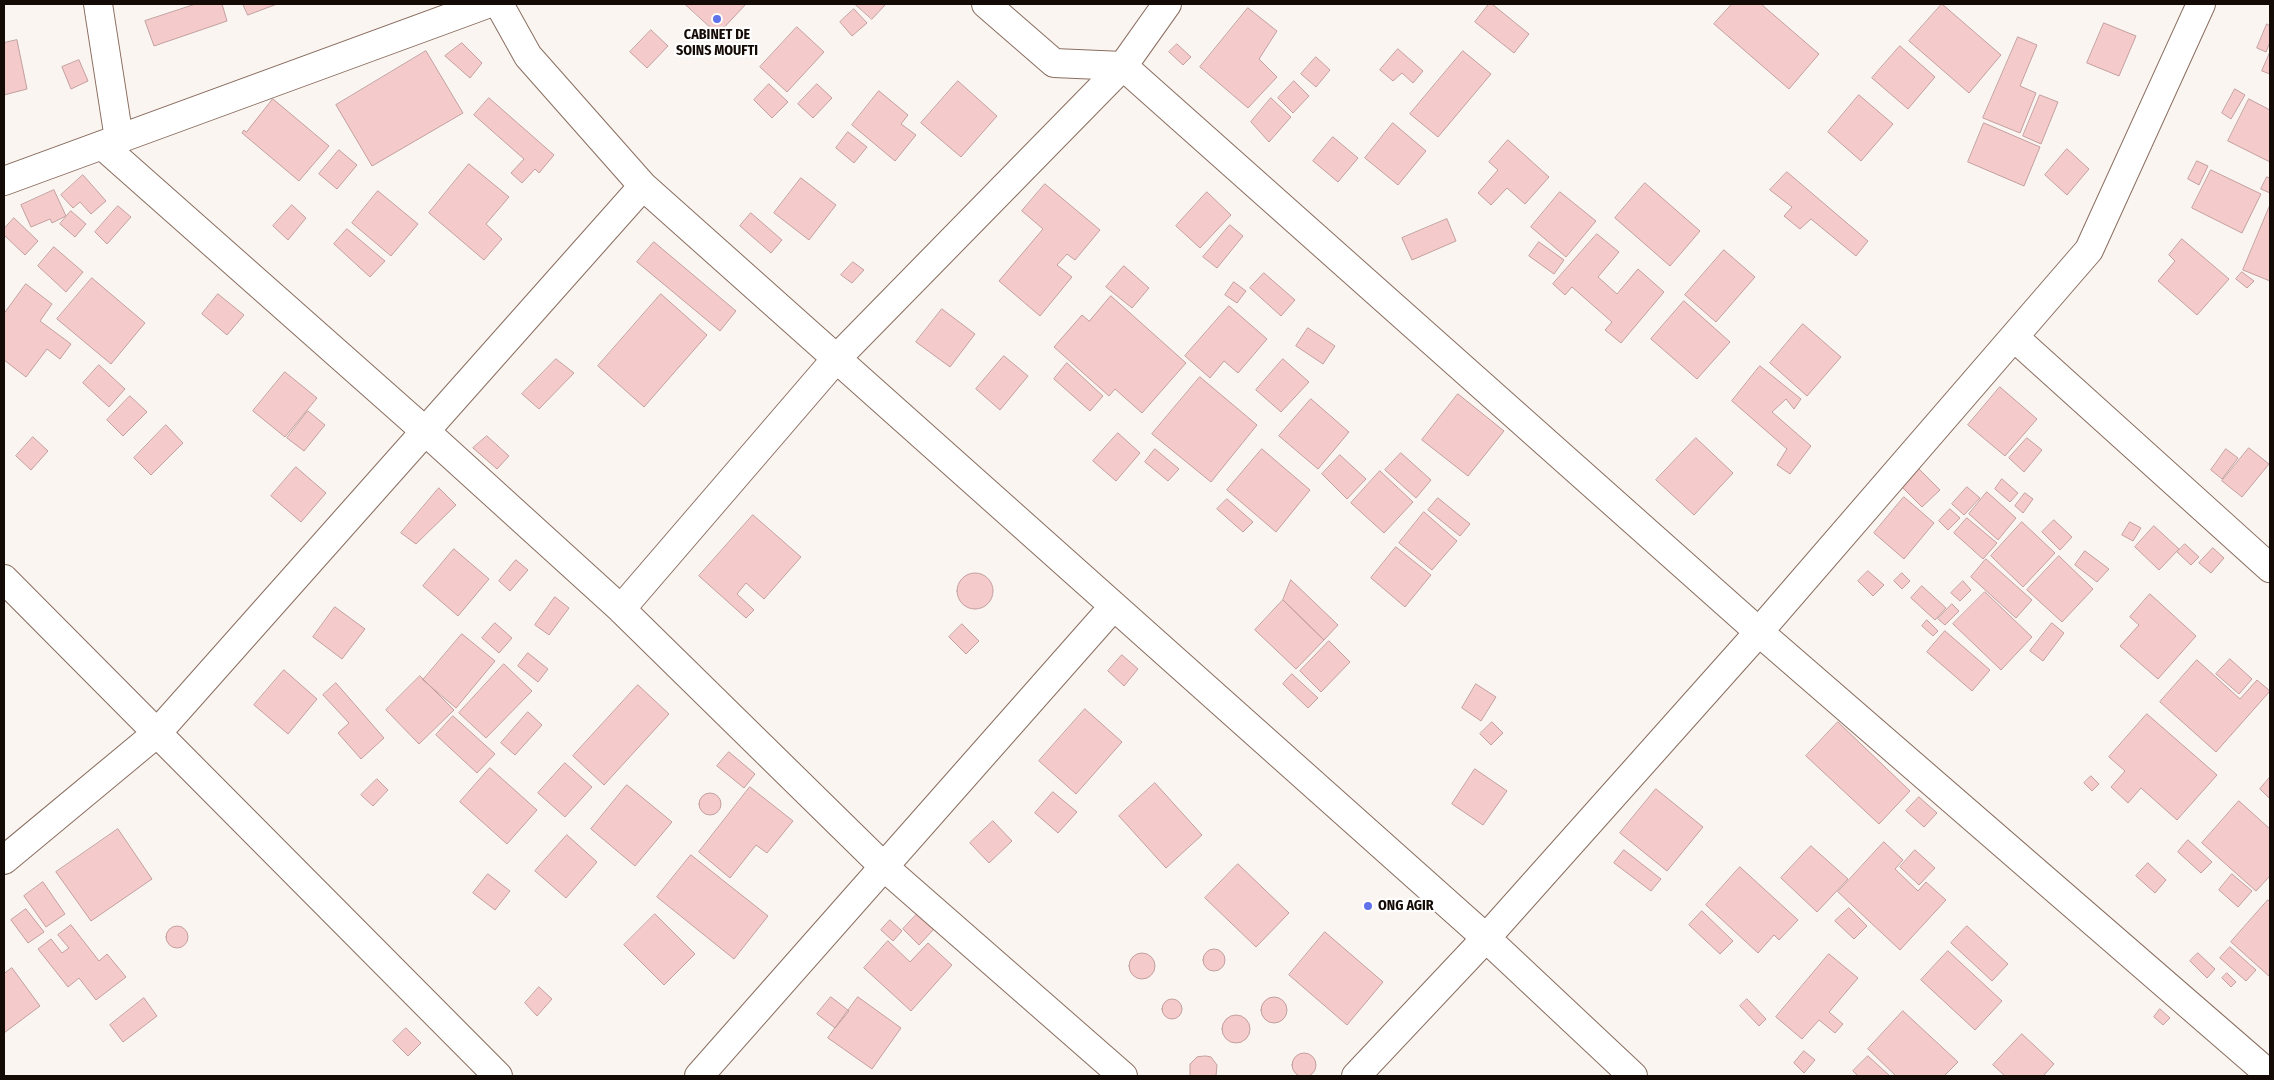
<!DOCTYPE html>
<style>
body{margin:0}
#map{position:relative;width:2274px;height:1080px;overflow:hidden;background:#fbf5f2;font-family:"Fira Sans Condensed",sans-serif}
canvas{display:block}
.frame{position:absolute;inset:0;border:5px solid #150b06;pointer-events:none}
</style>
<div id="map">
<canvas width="2274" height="1080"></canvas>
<div class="frame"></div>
</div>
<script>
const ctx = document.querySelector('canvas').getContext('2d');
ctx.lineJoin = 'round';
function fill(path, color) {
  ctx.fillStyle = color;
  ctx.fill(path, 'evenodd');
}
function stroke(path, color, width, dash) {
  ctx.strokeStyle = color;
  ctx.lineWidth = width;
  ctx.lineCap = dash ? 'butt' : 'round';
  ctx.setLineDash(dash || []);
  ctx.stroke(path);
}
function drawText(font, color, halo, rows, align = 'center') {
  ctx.font = font + ' "Fira Sans Condensed",sans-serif';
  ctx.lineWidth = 4.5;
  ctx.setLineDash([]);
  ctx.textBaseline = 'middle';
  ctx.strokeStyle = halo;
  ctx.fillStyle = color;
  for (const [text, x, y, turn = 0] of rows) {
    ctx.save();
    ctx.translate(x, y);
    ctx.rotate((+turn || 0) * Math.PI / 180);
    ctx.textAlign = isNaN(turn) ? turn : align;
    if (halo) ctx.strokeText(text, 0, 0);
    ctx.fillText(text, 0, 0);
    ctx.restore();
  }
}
const building = new Path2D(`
 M196,4H222L227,21L154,46L145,21Z
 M243,4H277L248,15Z
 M685,4H746L718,34Z
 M855,4H886L872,19Z
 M1489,4H1492L1529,34L1514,53L1475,22Z
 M1732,4H1761L1819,54L1789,89L1714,24Z
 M1942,4L2001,55L1969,93L1909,41Z
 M1248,8L1277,31L1259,59L1277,77L1248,108L1200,67Z
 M854,9L867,23L852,36L840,22Z
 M2104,23L2136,36L2119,76L2087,63Z
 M2267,24L2270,26V42L2266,52L2257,48Z
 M797,27L824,52L787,92L760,67Z
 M651,30L668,46L647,68L630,52Z
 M2018,37L2037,45L2020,86L2036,93L2020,133L1983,118Z
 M17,40L27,89L4,95V43Z
 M462,43L482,63L470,78L445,56Z
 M1177,44L1191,57L1183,65L1169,52Z
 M1900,46L1935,77L1908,109L1872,78Z
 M1398,49L1423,71L1413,83L1402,73L1393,81L1380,70Z
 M426,51L463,113L372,166L336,105Z
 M1463,51L1491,74L1438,137L1410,114Z
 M2270,52V74L2262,71Z
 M1316,57L1330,70L1316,87L1301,74Z
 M79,60L88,81L71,89L62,67Z
 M958,81L997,116L961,157L921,123Z
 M1294,81L1309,96L1293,113L1278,98Z
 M769,84L788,102L772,118L754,100Z
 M817,84L832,98L813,118L798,104Z
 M2235,89L2245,95L2231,119L2222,113Z
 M879,91L908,115L901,124L916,135L895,161L852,125Z
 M1859,95L1893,124L1861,161L1828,132Z
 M2040,95L2058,102L2041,144L2023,136Z
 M489,98L554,155L539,173L535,169L522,183L511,173L524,159L474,115Z
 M1271,98L1291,117L1269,142L1251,122Z
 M273,99L329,146L299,181L242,133L244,130L246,132Z
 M2249,99L2270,110V162L2228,141Z
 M1393,123L1426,151L1398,185L1365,158Z
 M1984,123L2040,147L2024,186L1968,162Z
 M848,132L867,147L854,163L836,148Z
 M1333,137L1358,158L1338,182L1313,161Z
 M1508,140L1549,177L1525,204L1507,188L1491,205L1478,193L1498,170L1489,162Z
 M2067,149L2089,169L2067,195L2045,175Z
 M339,150L357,165L337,189L319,174Z
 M2197,161L2208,166L2199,185L2188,179Z
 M469,164L509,197L486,224L502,239L484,260L429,213Z
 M2211,170L2261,194L2242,233L2192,208Z
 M1787,172L1868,241L1856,256L1811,219L1800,229L1784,216L1792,207L1770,190Z
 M83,175L106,201L91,214L80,202L73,208L61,195Z
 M2267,177L2270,178V193L2261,189Z
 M801,178L836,205L809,240L774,213Z
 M1645,183L1700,231L1670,266L1615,218Z
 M1045,184L1100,230L1075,260L1067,254L1057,265L1072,277L1040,316L999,281L1043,229L1022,211Z
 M54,190L66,216L52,223L50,219L31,227L21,205Z
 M378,191L418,224L391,256L352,223Z
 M1207,192L1231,215L1200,248L1176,226Z
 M1560,192L1596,221L1566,257L1531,227Z
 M292,205L306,218L288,240L273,226Z
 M2270,205V281L2243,270Z
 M118,206L131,217L107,244L95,232Z
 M71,211L86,224L75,237L60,224Z
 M751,213L782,240L771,253L740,226Z
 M14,218L38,241L25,255L4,235V229Z
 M1447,219L1456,241L1412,260L1402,238Z
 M1230,225L1243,236L1217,268L1203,257Z
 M347,229L385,261L370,277L334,244Z
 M1597,234L1619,252L1598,277L1617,294L1638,269L1664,292L1621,343L1605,330L1612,322L1572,287L1565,295L1553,284Z
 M2182,239L2229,279L2197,315L2158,281L2175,261L2169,255Z
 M654,242L736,311L720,331L637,262Z
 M1539,242L1564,260L1554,274L1529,256Z
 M54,247L83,272L66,292L38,266Z
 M1724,250L1755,277L1716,322L1685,295Z
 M853,262L864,270L852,283L841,275Z
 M1124,266L1149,288L1132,308L1106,287Z
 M2242,272L2254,281L2247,288L2236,279Z
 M1264,273L1295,300L1281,316L1250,288Z
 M92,278L145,323L111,364L57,319Z
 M1234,282L1246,291L1237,303L1225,295Z
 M26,284L52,304L40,321L71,344L60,359L47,349L26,377L4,360V314Z
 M218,294L244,315L227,335L202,314Z
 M661,294L707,335L644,407L598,366Z
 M1111,296L1186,363L1142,413L1115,389L1109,396L1054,347L1082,315L1089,321Z
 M1684,301L1730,342L1697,379L1651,339Z
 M1229,306L1267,339L1238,373L1224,361L1210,378L1185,356Z
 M942,309L975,334L950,367L916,342Z
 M1803,324L1841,357L1807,396L1770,363Z
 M1308,328L1335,346L1323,364L1296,346Z
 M1004,356L1028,376L1000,410L976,389Z
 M556,359L574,373L539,409L522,394Z
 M1283,359L1309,382L1281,412L1256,390Z
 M1067,363L1103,396L1090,411L1054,379Z
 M99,365L125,389L109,407L83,383Z
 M1760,366L1801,399L1794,409L1786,399L1772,412L1811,446L1790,474L1777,465L1787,449L1732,401Z
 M285,372L317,398L285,437L253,411Z
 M1200,377L1257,425L1211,482L1152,434Z
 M2000,387L2037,419L2005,456L1968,425Z
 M1458,394L1504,431L1468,476L1422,440Z
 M130,396L147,412L123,436L107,420Z
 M1311,399L1349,432L1318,469L1279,436Z
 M308,411L325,425L304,451L287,438Z
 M166,425L183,443L151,475L134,458Z
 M1118,433L1140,453L1116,481L1093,461Z
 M487,436L509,456L497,469L473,448Z
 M33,437L48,451L31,470L16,456Z
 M1696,438L1733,473L1694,515L1656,480Z
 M2027,438L2042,450L2024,472L2009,458Z
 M2249,448L2269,464L2242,497L2222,481Z
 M1155,449L1179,469L1168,481L1145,462Z
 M1262,449L1310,490L1276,532L1227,490Z
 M2226,449L2238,458L2222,479L2211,470Z
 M1401,453L1431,480L1416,498L1385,470Z
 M1340,455L1366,479L1347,499L1322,474Z
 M296,467L326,493L301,522L271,496Z
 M1919,469L1940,490L1922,507L1901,486Z
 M1380,471L1413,502L1384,533L1351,503Z
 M2002,479L2018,493L2010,502L1995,489Z
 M1967,487L1980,498L1964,515L1952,504Z
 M439,488L456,505L416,544L401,533Z
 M1987,492L2016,518L1998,540L1969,514Z
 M2025,493L2033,499L2023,513L2015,506Z
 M1904,497L1934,523L1904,559L1874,533Z
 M1438,498L1470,524L1460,536L1428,510Z
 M1227,499L1253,522L1243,532L1217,509Z
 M1950,509L1960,518L1948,530L1939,521Z
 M1424,512L1457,541L1432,570L1399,543Z
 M753,515L801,557L764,599L746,583L737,594L754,610L746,618L699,576Z
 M1967,518L1997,543L1983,559L1954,533Z
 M2054,520L2072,537L2060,550L2042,532Z
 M2022,522L2055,553L2023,587L1991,556Z
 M2130,522L2141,528L2133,541L2122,535Z
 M2154,526L2179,549L2159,570L2135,547Z
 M2185,544L2199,557L2191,565L2177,552Z
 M1396,547L1431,575L1405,607L1371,578Z
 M2213,548L2224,558L2211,573L2199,563Z
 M454,549L489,579L458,616L423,586Z
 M2085,551L2109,569L2097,582L2075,565Z
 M2059,556L2093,589L2062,622L2027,590Z
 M1986,559L2032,600L2016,618L1971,577Z
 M516,560L528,570L510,591L499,581Z
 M1868,571L1884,585L1873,596L1858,581Z
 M1902,573L1910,581L1902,589L1894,581Z
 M957 591a18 18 0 1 1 36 0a18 18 0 1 1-36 0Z
 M1291,580L1338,625L1324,640L1283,600Z
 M1963,581L1971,590L1960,601L1951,593Z
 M1922,586L1946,608L1935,620L1911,598Z
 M1985,592L2032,637L2001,670L1953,624Z
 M2150,594L2196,636L2158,679L2120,646L2139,625L2130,617Z
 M555,597L569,608L549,635L535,625Z
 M1283,600L1324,640L1296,669L1255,630Z
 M1952,604L1959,611L1945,625L1938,619Z
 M335,607L365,629L342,659L313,637Z
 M1927,620L1938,631L1933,636L1922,626Z
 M495,623L512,638L499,653L482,638Z
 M2052,623L2064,633L2043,661L2030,651Z
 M962,624L979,641L966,654L949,637Z
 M1945,631L1990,670L1972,691L1927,652Z
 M462,634L495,661L456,708L423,680Z
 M1329,641L1350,662L1321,692L1300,671Z
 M528,653L548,669L538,682L518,666Z
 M1122,655L1138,669L1124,686L1108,671Z
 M2230,659L2252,679L2239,694L2216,674Z
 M2197,660L2240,699L2257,680L2270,691L2216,752L2160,702Z
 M504,664L532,691L486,738L459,713Z
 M284,670L317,699L288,734L254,705Z
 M1292,674L1318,698L1308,708L1283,684Z
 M420,676L454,710L419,744L386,710Z
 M336,683L384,738L361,759L338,733L349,723L323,695Z
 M1476,684L1496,697L1481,721L1462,708Z
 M638,685L669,714L604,785L573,756Z
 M1085,709L1122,742L1076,794L1039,761Z
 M528,712L542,725L515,755L501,743Z
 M2147,714L2217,775L2177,820L2141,788L2128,803L2111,787L2125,771L2109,757Z
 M453,716L495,754L477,773L436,735Z
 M1492,722L1503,733L1491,745L1480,734Z
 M1838,722L1910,791L1879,824L1806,756Z
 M729,752L755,774L744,788L717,766Z
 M565,763L592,787L565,817L538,793Z
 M490,768L537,810L507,844L460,802Z
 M1475,769L1507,791L1483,825L1452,804Z
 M2091,776L2099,784L2092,791L2084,783Z
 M2270,777V799L2260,789Z
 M377,779L388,790L373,806L361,795Z
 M1155,783L1202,835L1166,868L1119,816Z
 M627,785L672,822L635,866L591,829Z
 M750,787L793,821L767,853L756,845L730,878L699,852Z
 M1656,789L1703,827L1667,871L1620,833Z
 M1053,792L1077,812L1058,833L1035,813Z
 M699 804a11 11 0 1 1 22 0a11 11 0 1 1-22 0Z
 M1919,797L1937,813L1924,827L1906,811Z
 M2239,801L2270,829V876L2256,891L2202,843Z
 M993,821L1012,841L989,863L970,843Z
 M118,829L152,879L91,921L56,872Z
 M567,835L597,862L566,898L535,871Z
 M2188,840L2212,862L2201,873L2178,852Z
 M1884,842L1903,860L1895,869L1918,891L1926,882L1946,900L1900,950L1838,892Z
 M1811,846L1848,879L1817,912L1781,878Z
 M1624,850L1661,879L1651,891L1614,863Z
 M1915,850L1935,868L1919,885L1900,867Z
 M691,855L768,916L734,959L657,897Z
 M2148,863L2166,880L2155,893L2136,876Z
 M1238,864L1289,913L1256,947L1205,898Z
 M1740,867L1798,920L1779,940L1774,935L1758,953L1706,905Z
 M488,874L510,891L495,910L473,893Z
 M2232,874L2252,891L2238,907L2219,890Z
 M43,882L65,914L46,927L24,896Z
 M2268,900L2270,902V977L2231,942Z
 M1849,908L1867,926L1854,939L1835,921Z
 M26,909L44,932L28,943L11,920Z
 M1702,911L1733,941L1720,954L1689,925Z
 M918,913L934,929L919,945L903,929Z
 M655,914L695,954L664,985L624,945Z
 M890,920L902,931L893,941L881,930Z
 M71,925L99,961L107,954L126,977L96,1000L79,978L68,987L38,949L51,939L62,953L69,948L58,935Z
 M166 937a11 11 0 1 1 22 0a11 11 0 1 1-22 0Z
 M1967,926L2008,964L1992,981L1951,943Z
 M1325,932L1383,982L1347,1025L1289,975Z
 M888,941L910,962L928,943L952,965L911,1011L864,968Z
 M2230,947L2256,970L2246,981L2220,958Z
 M1203 960a11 11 0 1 1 22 0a11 11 0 1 1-22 0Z
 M1948,951L2002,1001L1975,1030L1921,980Z
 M2198,953L2215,969L2207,978L2190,961Z
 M1129 966a13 13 0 1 1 26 0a13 13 0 1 1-26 0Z
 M1829,954L1858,978L1829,1012L1843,1024L1835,1033L1819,1020L1802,1039L1776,1017Z
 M12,968L40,1006L4,1033V974Z
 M2227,973L2236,982L2231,987L2222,978Z
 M539,987L552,999L537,1016L525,1003Z
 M831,997L849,1011L835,1028L817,1014Z
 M858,997L901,1028L872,1069L828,1038Z
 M1261 1010a13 13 0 1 1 26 0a13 13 0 1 1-26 0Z
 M144,998L157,1016L123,1042L110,1025Z
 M1162 1009a10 10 0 1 1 20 0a10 10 0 1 1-20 0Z
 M1747,999L1766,1019L1759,1026L1740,1006Z
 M2160,1009L2170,1018L2163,1025L2154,1017Z
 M1903,1011L1958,1062L1944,1076H1896L1868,1049Z
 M1222 1029a14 14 0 1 1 28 0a14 14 0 1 1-28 0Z
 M406,1028L421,1043L408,1056L393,1041Z
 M2022,1034L2054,1064L2043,1076H2005L1993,1065Z
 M1804,1051L1815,1060L1804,1073L1794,1063Z
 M1292 1065a12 12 0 1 1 24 0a12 12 0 1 1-24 0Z
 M1206,1056L1211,1057L1217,1065L1216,1076H1190V1064L1197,1057Z
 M1868,1056L1890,1076H1858L1853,1071Z`);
fill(building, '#f4cbca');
stroke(building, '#c29f9e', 1);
const minor = new Path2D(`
 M98,4L119,139
 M499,4L528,56L643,186L1486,938L1633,1076
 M986,4L1054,63L1123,66L1759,632L2270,1075
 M102,145L425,431L621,609L883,866L1123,1076
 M4,181L487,4
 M2014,337L2270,568
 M4,579L498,1076
 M621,609L836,359L1123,66L1167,4
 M4,860L157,733L643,186
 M699,1076L1114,606
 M1356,1076L1486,938L1750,642L2089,250L2201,4`);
stroke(minor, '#8a6e60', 30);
stroke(minor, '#fff', 28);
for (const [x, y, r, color] of [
 [717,19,5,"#5f72ea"],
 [1368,906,5,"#5f72ea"]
]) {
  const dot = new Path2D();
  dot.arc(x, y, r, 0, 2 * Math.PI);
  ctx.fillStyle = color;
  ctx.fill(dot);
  stroke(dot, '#fff', 2);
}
drawText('bold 14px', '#150b06', '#fff', [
 ["CABINET DE",717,35],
 ["SOINS MOUFTI",717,51],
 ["ONG AGIR",1378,906,"left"]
]);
</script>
